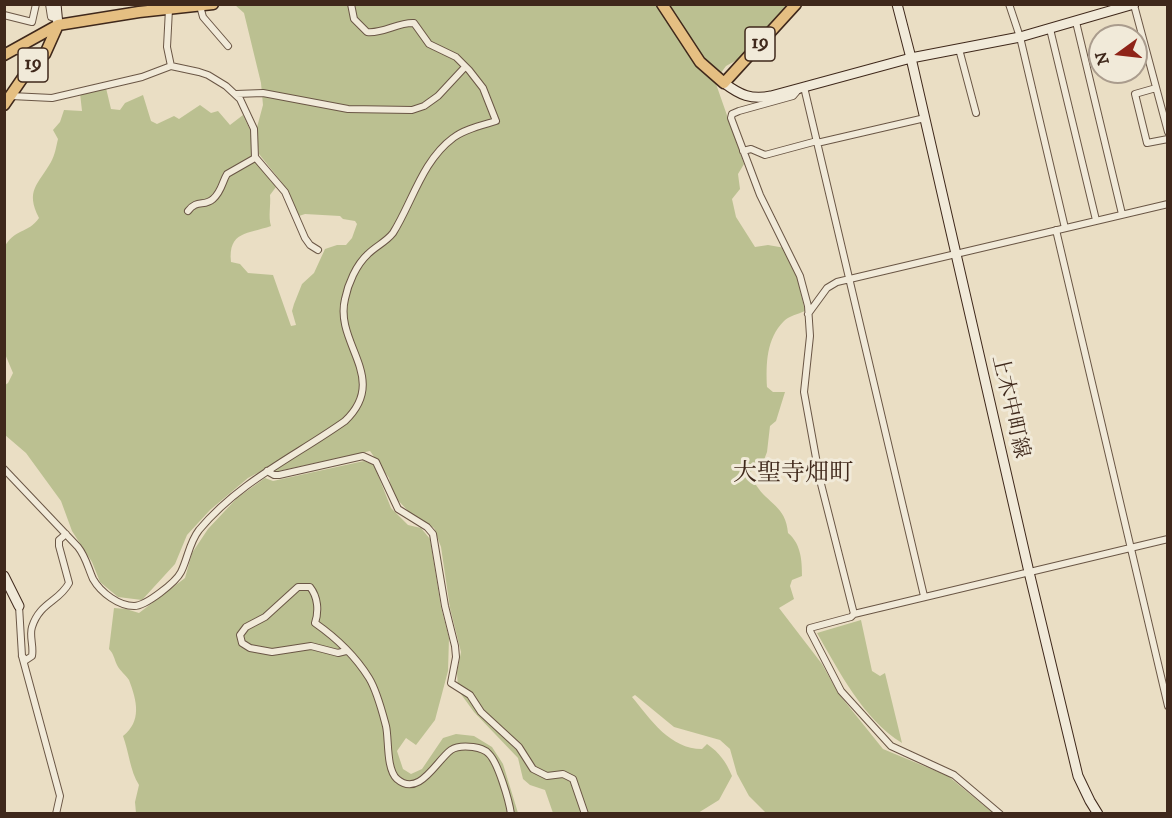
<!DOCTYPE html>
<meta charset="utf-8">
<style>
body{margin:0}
#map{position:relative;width:1172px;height:818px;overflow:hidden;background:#eadec4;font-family:"IM FELL DW Pica",serif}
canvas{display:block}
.frame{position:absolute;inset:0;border:6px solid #3f281b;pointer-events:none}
.north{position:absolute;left:1088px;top:24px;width:60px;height:60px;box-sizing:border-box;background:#f1ead9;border:2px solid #aa9c8d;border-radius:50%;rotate:255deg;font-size:16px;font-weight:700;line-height:24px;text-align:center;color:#3f281b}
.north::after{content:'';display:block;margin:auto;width:21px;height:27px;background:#8f2418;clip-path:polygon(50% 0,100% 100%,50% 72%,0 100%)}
</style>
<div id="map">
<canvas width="1172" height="818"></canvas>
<div class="frame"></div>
<div class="north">N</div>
</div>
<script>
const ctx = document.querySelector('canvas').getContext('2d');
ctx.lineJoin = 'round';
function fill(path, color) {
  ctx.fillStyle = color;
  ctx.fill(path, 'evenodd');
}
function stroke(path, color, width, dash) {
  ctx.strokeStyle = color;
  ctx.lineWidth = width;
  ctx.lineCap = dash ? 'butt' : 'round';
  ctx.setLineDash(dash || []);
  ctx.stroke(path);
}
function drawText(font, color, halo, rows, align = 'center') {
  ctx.font = font + ' "IM FELL DW Pica","Noto Serif JP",serif';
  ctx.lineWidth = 6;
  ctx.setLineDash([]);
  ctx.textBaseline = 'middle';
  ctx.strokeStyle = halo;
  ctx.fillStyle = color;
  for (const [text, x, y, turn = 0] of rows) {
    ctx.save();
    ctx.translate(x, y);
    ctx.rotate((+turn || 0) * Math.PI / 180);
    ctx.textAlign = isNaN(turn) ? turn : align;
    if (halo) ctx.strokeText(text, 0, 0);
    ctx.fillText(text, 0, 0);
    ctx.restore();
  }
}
fill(new Path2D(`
 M235,5H789L737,60L726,66L715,81L744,164L738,174L740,189L732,199L736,217L755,247L768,245L785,248L797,277L805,311C798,314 789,316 784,321C766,339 766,364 767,387L773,392H785L776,421L770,426L767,452L762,465L750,472C752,476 753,482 756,485C768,504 786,506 788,533C801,544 802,560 802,576L792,580L790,586L794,599L779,608L822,664L838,693L883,749L948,776L993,813H766L749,796L737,774L730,749L720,740L674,727L635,695L632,697C651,720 670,749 702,749L707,744C720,753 726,762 732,776L719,800L698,813H553L545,790L530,785L523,779L518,758L474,712L458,690L457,672L461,652L450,608L441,547L434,528L410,513L393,495L389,478L370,451L279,471L263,470L248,478L210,510L187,535L175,564L142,600L118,597L100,582L92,562L72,531L61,501L26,453L5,435V385L8,383L13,373L5,354L4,248C14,228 28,234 39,218C25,190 38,185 51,162C55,155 56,147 58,139L53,130L60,122L64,110L82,111L80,93L106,88L111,109L120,110L125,103L143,95L151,121L157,124L174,116L179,119L200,105L211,113L218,111L230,125L243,115L250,130L255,161L276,187L270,195C271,206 268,216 271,226C248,234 228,231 231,262L240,264L248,273L273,275L291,326L296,325L292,311L294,304L302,284L314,273L325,249L337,245H346L352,238L357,224L355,221L343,219L340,216L305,214L299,216L283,184L259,154L256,131L263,105L261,83L244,13Z
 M364,461L374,465L391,508L408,525L421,528L430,539L441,607L449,638L448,671L435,720L416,745L406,738L397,751L403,769L411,774L422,769L443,738L456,734L474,736L492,747L503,764L518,813H136L135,802L139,785C130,771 129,752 123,736C142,721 137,701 129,680C126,675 120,671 117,665C114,659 114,654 109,649L114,608L126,609L139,613L185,578L192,553L208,529L237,498L265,478L273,481Z
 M861,620L872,671L880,676L885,673L902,743C863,719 839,671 817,633Z`), '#bbc091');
const street = new Path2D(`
 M49,4L51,17L57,19
 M1009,4L1020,37L1065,228
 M1134,5L1168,132
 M200,6L203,17L228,46
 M169,9L167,47L171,66
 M4,15L32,22L36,4
 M1076,22L1122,214
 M1050,29L1096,220
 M15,49L33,60V65
 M959,49L976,113
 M804,87L924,596
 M1156,88L1135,94L1147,143L1168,139
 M799,89L793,96L739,111L732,114L731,118L760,195L800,276L808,306L810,336L804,392L820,480L854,614
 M236,94L263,93L348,109L412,110L424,106L438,96L465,67
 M11,96L52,98L142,77L171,66L199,72L208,75L226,86L240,99L254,129L255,158L227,174C222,182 222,191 213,199C204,207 197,199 188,211
 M817,143L925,118
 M743,151L751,149L765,155L817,141
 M255,157L285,192L305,238L310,245L318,250
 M1056,230L1168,706
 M808,314L827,288L837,282L1168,204
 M4,469L78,547C86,557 88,568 93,579C101,593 119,606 134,606C146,606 176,582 181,572C188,558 189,543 199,530C240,481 294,457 345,421C390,378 334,344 345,299C348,284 356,265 368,254C376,246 386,242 393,233C412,203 422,161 453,138C464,129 483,125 496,121L483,88L469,70L456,57L429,44L414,23C398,22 383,34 367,32L354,19L351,4
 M267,471L274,475H279L363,456L376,462L398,509L427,527L433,534L445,606L455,646L456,657L451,683L470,695L481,712L519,747L533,769L547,776L563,774L573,779L585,814
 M19,606L22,656L60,796L56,814
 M346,651L338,653L311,646L272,652L250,648L242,643L240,635L246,627L265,617L298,587H310C318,597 319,611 315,623C335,637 356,657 369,678C377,691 382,711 386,726C389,739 386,769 397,779C419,798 436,761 451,750C457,746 465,746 473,747C479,748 485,749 489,754C498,763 509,800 511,814
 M22,656L26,660L32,656C34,646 29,636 32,627C40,602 59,602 69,583L59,546V540L66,534
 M1000,814L954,775L891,746L841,691L810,631V628L851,617L854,614L1168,539`);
const secondary = new Path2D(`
 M56,4L58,25
 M897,4L911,58L1029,572L1078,776L1090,801L1098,814
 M724,83C740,95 751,100 771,96L911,58L1020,37L1134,4
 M4,576L19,606`);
const primary = new Path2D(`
 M662,4L700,62L724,83L796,4
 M4,55L58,25L139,12L213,4
 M4,105L26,73L45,54L58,25`);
stroke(street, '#6a5645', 8);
stroke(secondary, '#3f281b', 11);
stroke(primary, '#3f281b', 13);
stroke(street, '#f1ead9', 6);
stroke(secondary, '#f1ead9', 9);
stroke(primary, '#e5bf82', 10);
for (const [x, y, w] of [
 [760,44,30],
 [33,65,30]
]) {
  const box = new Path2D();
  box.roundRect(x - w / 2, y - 17, w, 34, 4.5);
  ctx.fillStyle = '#f1ead9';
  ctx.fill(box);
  stroke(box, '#3f281b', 1.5);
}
drawText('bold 20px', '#3f281b', null, [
 ["19",760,44],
 ["19",33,65]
]);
drawText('21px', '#3f281b', '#f1ead9', [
 ["上木中町線",1009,407,77]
]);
drawText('24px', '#3f281b', '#f1ead9', [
 ["大聖寺畑町",793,475]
]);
</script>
